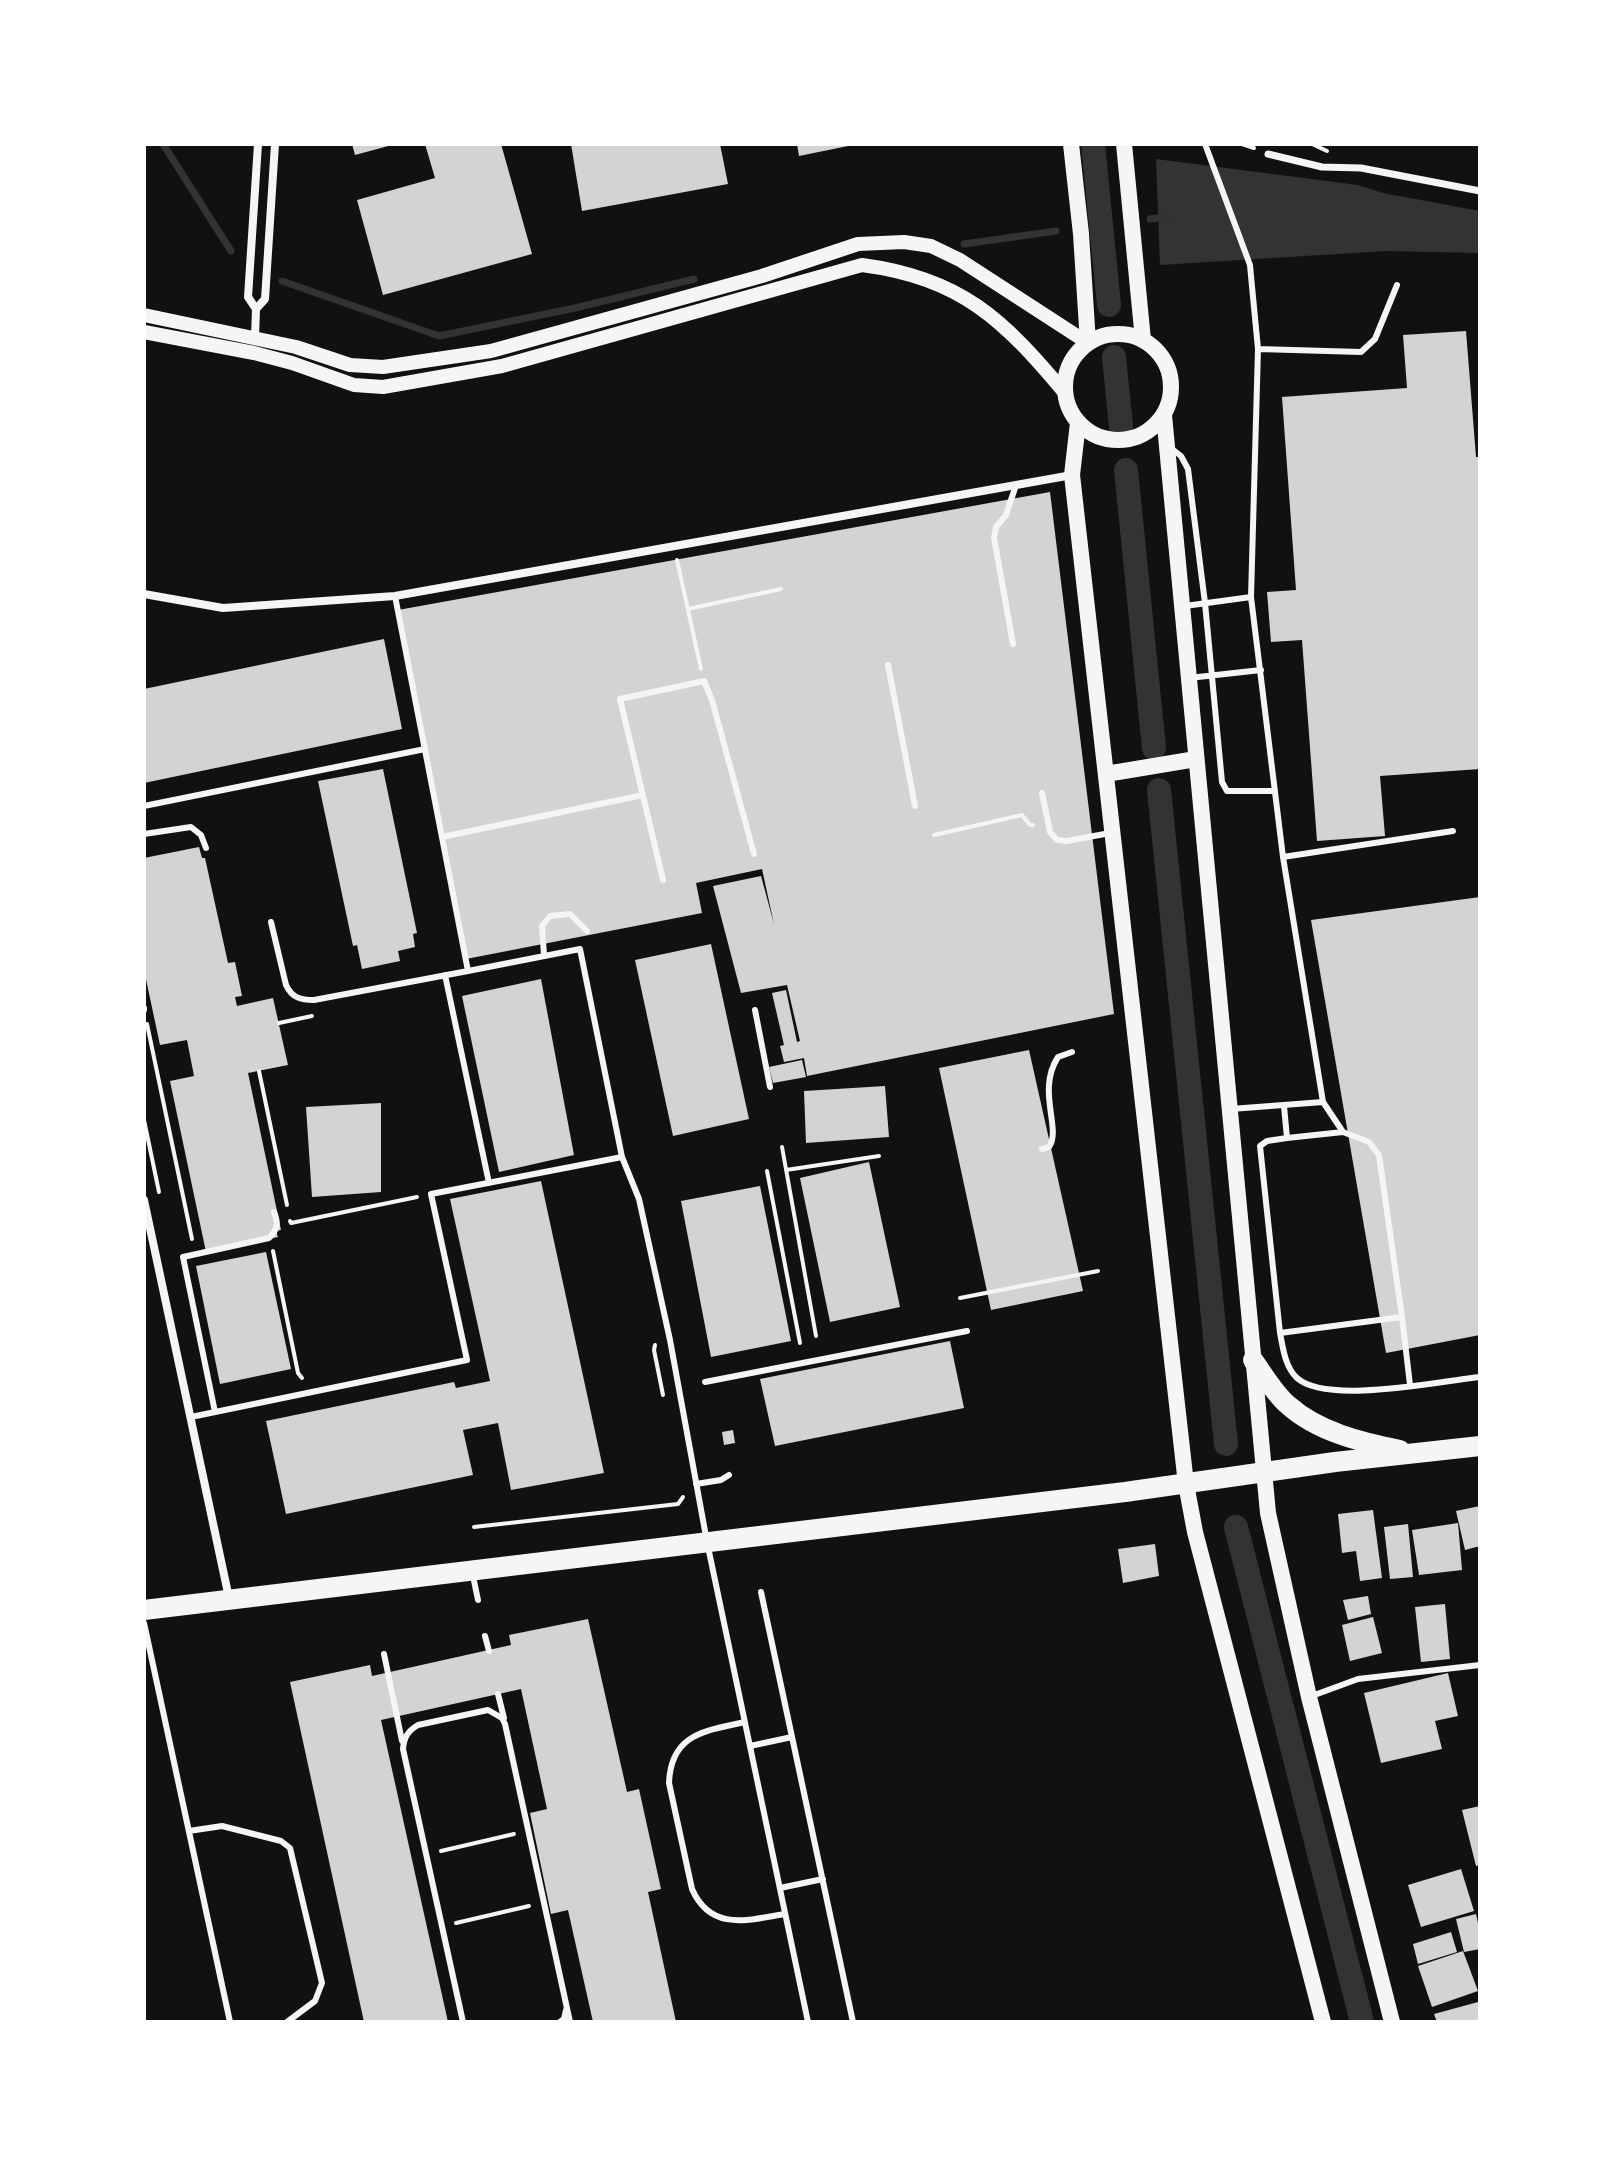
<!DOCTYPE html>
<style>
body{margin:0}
#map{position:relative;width:1624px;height:2166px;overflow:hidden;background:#111;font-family:Jost,sans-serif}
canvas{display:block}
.frame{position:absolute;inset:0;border:146px solid #fff;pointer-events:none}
</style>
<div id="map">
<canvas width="1624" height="2166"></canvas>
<div class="frame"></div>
</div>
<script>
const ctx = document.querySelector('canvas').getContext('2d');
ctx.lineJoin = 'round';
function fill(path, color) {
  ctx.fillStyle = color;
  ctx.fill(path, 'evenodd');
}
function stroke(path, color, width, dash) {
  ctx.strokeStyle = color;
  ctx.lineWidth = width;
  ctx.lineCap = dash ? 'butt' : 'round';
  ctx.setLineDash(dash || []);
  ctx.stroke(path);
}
fill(new Path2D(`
 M1156,159L1358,185L1383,193L1480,211V253L1386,251L1160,265Z`), '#333');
stroke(new Path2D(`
 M163,144L231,251
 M1150,219L1167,217
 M964,244L1056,231
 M282,281L439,336L575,308L694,279`), '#333', 7);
stroke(new Path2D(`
 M1093,144L1109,305
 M1114,357L1121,426
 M1126,470L1154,748
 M1159,790L1226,1444
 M1236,1527L1362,2022`), '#333', 24);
fill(new Path2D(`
 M352,144H392V145L355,155Z
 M425,144H501L532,254L383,295L357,200L435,178Z
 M571,144H720L728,184L582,211Z
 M797,144H853V145L799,156Z
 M1466,331L1476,457H1480V769L1380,776L1385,836L1317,841L1302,640L1271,642L1267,592L1296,590L1282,397L1407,388L1403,335Z
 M1050,492L1114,1014L807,1076L804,1058L784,1062L780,1046L784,1045L772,993L786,990L797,1042L800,1041L787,985L741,993L713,886L761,876L774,924L762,869L696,883L702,913L466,959L398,610Z
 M384,639L402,729L144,783V689Z
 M383,769L417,933L413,934L415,947L398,951L400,961L362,969L357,945L353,946L318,781Z
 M199,847L202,858H205L228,963L235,962L242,996L235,997L237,1006L273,998L288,1065L248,1073L281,1230L276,1231L278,1237L206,1252L170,1081L194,1076L187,1040L160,1045L144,970V858Z
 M1480,897V1335L1386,1353L1311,920Z
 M711,944L749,1119L673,1136L635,960Z
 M541,979L574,1155L499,1172L462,996Z
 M1029,1050L1083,1291L991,1310L939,1068Z
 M802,1060L806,1077L773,1083L769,1067Z
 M885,1086L889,1137L806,1143L804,1091Z
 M381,1103V1192L312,1197L306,1107Z
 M869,1162L900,1307L830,1322L800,1178Z
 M541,1181L604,1473L511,1490L498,1423L463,1430L473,1475L286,1514L266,1421L454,1382L456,1388L490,1381L450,1199Z
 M760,1186L791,1341L711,1357L681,1201Z
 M266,1252L291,1369L220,1384L196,1266Z
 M950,1341L964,1408L775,1446L760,1379Z
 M733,1430L735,1443L724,1445L722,1432Z
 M1480,1506V1546L1465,1550L1456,1511Z
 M1373,1510L1382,1578L1360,1581L1356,1551L1342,1553L1338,1514Z
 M1458,1523L1462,1570L1419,1575L1412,1530Z
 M1408,1524L1413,1577L1390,1579L1384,1527Z
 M1155,1544L1159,1576L1123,1583L1118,1549Z
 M1368,1596L1371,1614L1348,1620L1343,1600Z
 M1445,1604L1450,1659L1421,1662L1415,1607Z
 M1373,1617L1382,1653L1350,1661L1342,1625Z
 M588,1619L627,1792L639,1789L661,1889L648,1892L676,2022H593L568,1910L551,1914L530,1813L547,1809L521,1689L381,1720L448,2022H364L290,1682L370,1665L372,1676L511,1645L509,1635Z
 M1448,1673L1458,1716L1435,1721L1442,1749L1381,1763L1364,1693Z
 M1480,1806V1865L1476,1866L1462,1810Z
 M1461,1869L1474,1911L1421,1927L1408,1885Z
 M1476,1914L1480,1932V1949L1464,1952L1456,1919Z
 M1451,1932L1457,1952L1418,1964L1413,1944Z
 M1463,1951L1478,1991L1432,2007L1418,1966Z
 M1478,2002L1480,2022H1437L1434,2014Z`), '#d3d3d3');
stroke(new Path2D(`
 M1242,144L1254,148
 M1312,144L1327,151
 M677,560L701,669
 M688,609L781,589
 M934,835L1022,815L1030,825H1033
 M279,1023L312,1016
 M147,1024L192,1239
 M259,1071L287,1205
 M144,1120L159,1192
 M782,1147L816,1336
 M786,1170L879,1156
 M767,1171L800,1343
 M290,1221L291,1223L417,1197
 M273,1251L298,1373L302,1378
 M960,1298L1098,1271
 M655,1345L654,1350L663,1395
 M474,1527L678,1504L683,1497
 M441,1851L514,1834
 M456,1923L529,1906`), '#f5f5f5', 4);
stroke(new Path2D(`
 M1205,144L1250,265L1251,276L1258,349L1251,597L1283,857L1453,831
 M1258,349L1361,352L1375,339L1397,285
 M1172,449L1181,456L1188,469L1205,603L1222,782L1227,791H1275
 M395,596L468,971L580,949L622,1157L639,1199L670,1340L707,1542L808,2022
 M1185,606L1251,597
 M1013,644L994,538L996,527L1006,515L1016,485
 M888,665L915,806
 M1189,678L1261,670
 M1042,793L1050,832L1057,840L1067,841L1110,833
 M144,806L425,749
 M144,834L191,827L201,835L206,848
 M442,837L643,795
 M1283,857L1323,1102
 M663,880L620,699L704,681L712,700L754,854
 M271,922L286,985C292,998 301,1000 314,1000L468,971
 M544,955L542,926L550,916L570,914L587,931
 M445,975L489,1183
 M144,1008V1010
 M755,1010L770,1087
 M1231,1109L1323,1102L1343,1132L1369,1142L1379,1155L1402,1317L1280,1333C1283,1348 1285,1367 1297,1378C1327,1405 1439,1381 1480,1377
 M1287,1138L1343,1132
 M1042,1149L1049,1147C1062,1129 1036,1091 1058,1057L1072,1052
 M1402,1317L1410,1385
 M1280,1333L1260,1146L1267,1141L1287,1138L1284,1106
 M705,1382L967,1331
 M215,1412L183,1257L269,1238C277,1230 279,1224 274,1212
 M191,1417L467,1360L431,1194L622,1157
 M696,1484L721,1480L729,1475
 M473,1576L478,1600
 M761,1592L853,2022
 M144,1623L230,2022
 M485,1636L489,1651
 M384,1654L402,1741
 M498,1694L504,1718
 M1309,1697L1358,1679L1480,1665
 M745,1722C706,1731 671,1733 669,1783L692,1889C711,1932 748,1920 785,1914
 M750,1746L792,1737
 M189,1831L222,1826L281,1841L290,1848L322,1983L315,2001L287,2022
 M780,1888L823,1879
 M463,2022L403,1749C404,1737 408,1731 418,1725L488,1710L502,1718L505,1724L570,2022
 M560,2022L564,2019L566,2010`), '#f5f5f5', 6);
stroke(new Path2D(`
 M1268,154L1322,167L1361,168L1480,191`), '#f5f5f5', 7);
stroke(new Path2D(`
 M256,309L248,297L258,144
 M255,337L256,309L265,299L275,144
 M144,594L223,608L395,596L1072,475
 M144,1200L229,1598`), '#f5f5f5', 8);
stroke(new Path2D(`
 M144,315L296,347L350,365L383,367L491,351L762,276L858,244L904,242L931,246L960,260L1088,343
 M144,332L254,353L292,363L354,385L383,387L502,366L862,265C961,278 1003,319 1065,393`), '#f5f5f5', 14);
stroke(new Path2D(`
 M1071,144L1081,234L1088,343
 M1124,144L1143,340
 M1065 387a53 53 0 1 1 106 0a53 53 0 1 1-106 0Z
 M1164,415L1268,1513L1309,1697L1392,2022
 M1078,423L1072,475L1186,1484L1195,1532L1323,2022
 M1106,774L1196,759`), '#f5f5f5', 16);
stroke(new Path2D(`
 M1253,1360C1264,1375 1274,1393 1288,1405C1318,1432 1361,1442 1400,1450
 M144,1610L1125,1492L1335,1462L1480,1446`), '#f5f5f5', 20);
</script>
